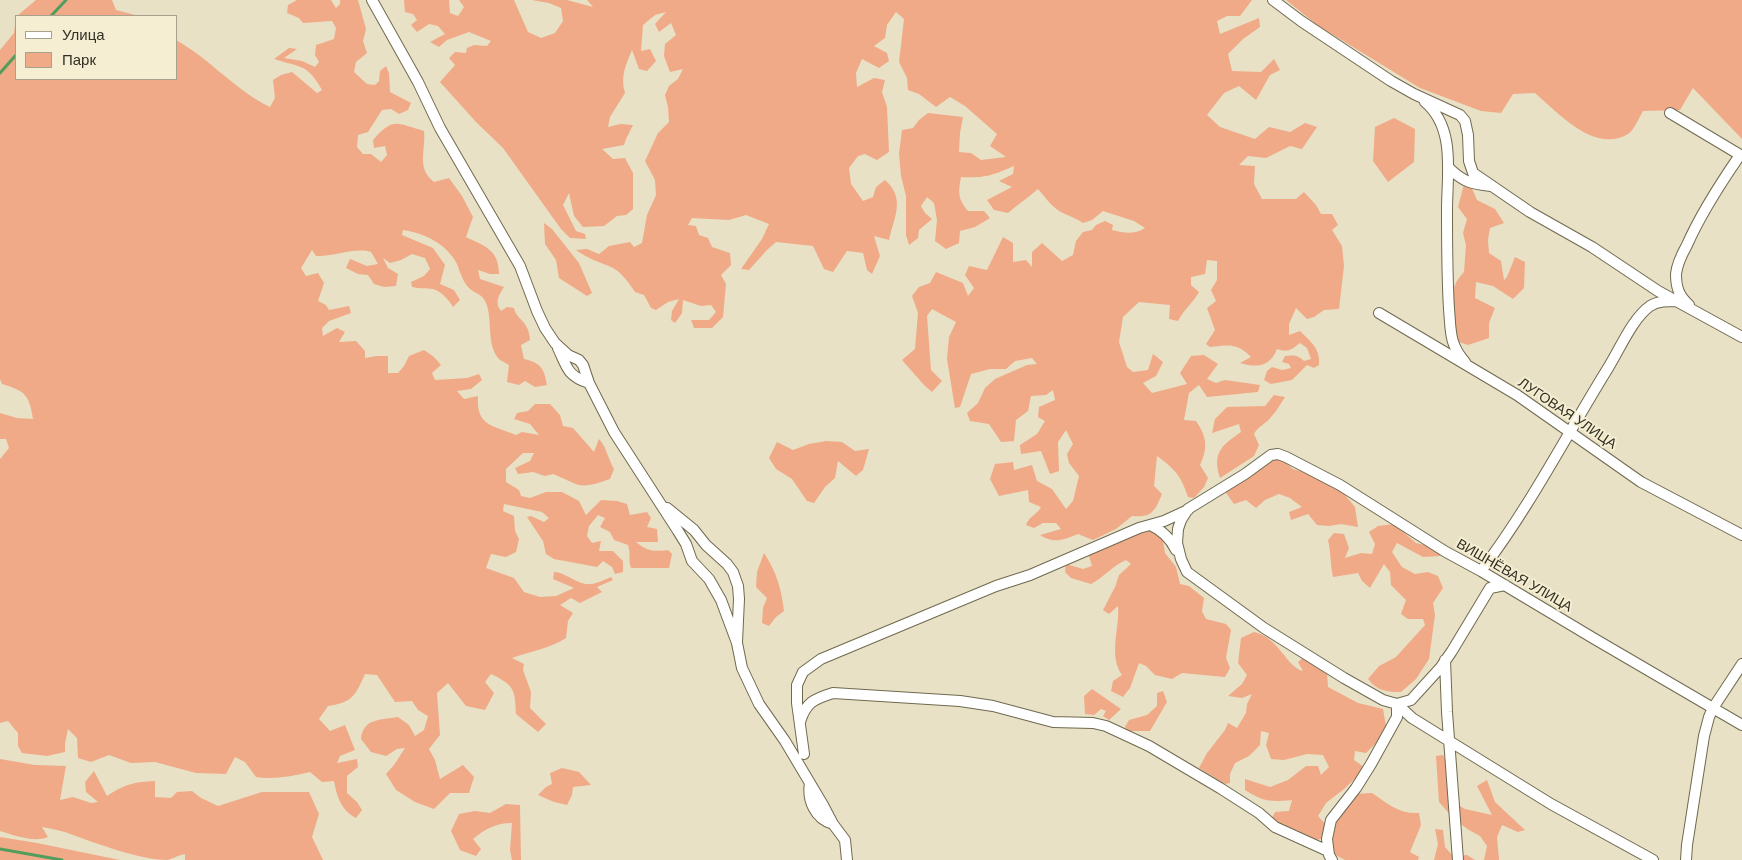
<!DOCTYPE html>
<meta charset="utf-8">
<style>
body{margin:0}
#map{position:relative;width:1742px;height:860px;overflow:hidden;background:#e8e1c5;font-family:"DM Sans",sans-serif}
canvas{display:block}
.legend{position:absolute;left:15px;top:15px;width:162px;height:65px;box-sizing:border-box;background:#f5eed2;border:1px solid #a7a28d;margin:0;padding:6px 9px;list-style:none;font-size:15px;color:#323025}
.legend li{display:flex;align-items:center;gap:10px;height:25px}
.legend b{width:25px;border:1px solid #a7a28d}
</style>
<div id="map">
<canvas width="1742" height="860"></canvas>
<ul class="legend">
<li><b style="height:6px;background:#fff"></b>Улица</li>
<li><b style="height:14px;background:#f0aa88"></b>Парк</li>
</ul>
</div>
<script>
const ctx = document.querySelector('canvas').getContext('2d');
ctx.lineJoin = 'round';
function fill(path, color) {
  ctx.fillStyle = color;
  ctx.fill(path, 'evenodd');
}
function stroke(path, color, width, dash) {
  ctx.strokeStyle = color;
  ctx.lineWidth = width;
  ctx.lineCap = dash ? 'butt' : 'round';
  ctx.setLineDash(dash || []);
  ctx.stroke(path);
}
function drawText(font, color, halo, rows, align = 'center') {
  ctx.font = font + ' "DM Sans",sans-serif';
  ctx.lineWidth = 4;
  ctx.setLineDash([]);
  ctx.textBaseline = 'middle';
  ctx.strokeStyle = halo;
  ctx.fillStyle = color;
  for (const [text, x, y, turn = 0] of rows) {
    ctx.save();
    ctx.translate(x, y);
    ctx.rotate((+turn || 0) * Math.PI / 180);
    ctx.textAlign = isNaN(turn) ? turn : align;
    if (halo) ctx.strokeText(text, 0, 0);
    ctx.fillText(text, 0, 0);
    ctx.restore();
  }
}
fill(new Path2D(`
 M36,0H112L116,10L139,16H17Z
 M297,0H331L336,8L340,4V0H358L366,29L363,41L367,53L356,62L354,72L367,84L375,85L379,81L380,71L386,66L389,73L390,92L411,103L408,110L399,114L391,109L382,110L368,132L358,135L357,147L363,154H371L381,162L387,155L385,146L374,148L373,140C394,116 397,124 424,131C426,151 416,168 434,182L449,178L462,196L473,217L466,237C485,246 499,250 499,274H490L478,270L480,279L504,287C499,295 494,302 501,311L507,307L514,308C516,320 529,320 530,340L521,345L524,359C541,363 544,368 547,385L535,387L525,381L519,385L507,382L509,365C506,363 501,361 499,359C486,345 493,320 486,303C482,293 475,294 469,288C463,282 460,272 457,264C447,244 424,233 403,230L402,235L433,248L445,265L440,284L454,290L460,300L453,307C449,300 441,291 433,289C426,288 420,289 412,287L411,282L424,276L430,269L425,258L412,254L401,260L390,263L383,258L388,268L398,274L396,286L384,287L374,284L368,275L358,274L346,268L350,259L367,266L378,264L371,252C353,247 335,257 316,256L312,250L301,268L306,276L318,273L324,283L318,301L326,305L329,310L349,306L351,313L329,321L322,328L323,336L337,328L345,332L339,342L356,341L365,351V358L377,356H388V373H398L404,366L409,356L424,350L434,357L441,365L432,373L435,380L467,378L479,374L482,380L471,389L457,391L464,399L478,396C476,426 492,425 516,435L522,432L539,435L530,424L514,419L517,413L528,411L535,404H550L560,415L563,426L573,428L594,452L599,439C607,448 608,459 614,469L610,479C578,490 582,486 553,474L545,476L533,472L518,474L515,468L530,461L534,453H523L506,469V482L519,490L521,496L530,498L546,492H562L579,501L586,515L601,500L617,501L627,504L630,515L647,512L651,518L647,527L657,529L658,542H636C647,551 654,552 668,550L672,554L669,568H631C628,560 631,554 628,545L614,540L610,532L600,527L605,518L598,515L589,526L587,536L592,543L601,541L599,551H613L623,561V572L615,574L612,567L603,561L597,567L554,559L546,554L543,541L527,517L531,516L544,522L549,518L542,512L504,504L503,511L514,516L515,531L519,539L516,552L506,557L491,554L486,568L514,578L524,592L540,597L556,596L574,588L553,579L554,572C560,572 564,575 569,577C588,588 592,585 611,577L613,580L597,587L602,592L580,603L571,598L560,605L573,613L568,621L566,638C549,649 531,651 512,658L524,664L523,670L531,692L530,708L546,724L538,732L516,714C515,689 514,685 491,674L485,682L494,693L485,710L466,706L448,683L437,693L440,735L429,749L435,760L440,779L463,765L474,777L469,793H450L434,809L415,802L396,790L386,774L394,765L405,748L397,749L386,756L371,752L361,739C363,718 381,720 398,717L409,725L415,736L424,730L428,716L418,710L412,701L395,702L377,675L365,674C355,696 353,702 328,706L319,719L330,731L345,725L355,750L340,756L337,763L357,759L358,767L347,776V793L357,802L362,810L356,818C341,810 337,797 334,781L322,782L310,772C292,776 274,780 256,777L245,762L235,757L226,774L196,773L155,762L131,763L109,755L91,762L78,758L77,738L68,729L65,744V752L47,756L22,753L18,746V733L8,721L0,723V459L9,448L6,439H0V413L17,418L33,419C29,394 25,391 2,384L0,379V50L14,33L16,18V79H176V40C210,59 235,90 270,107L275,98L273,80L281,75L292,72L317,93L322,90C307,63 301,68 274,59L289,48L297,49L284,58L302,61L315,67L319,62L315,55L316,45L334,39L336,28L332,21L303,23L299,18L287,13L288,5Z
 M404,0H449L450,13L458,16L464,7L459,0H514L528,32L541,38L555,33L563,21L561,8L549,3L532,0H567L593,7L587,0H1252L1240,16H1227L1217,21L1220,34L1259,18L1260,27L1243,39L1228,54L1232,71L1261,72L1274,59L1280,70L1270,75L1256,100L1239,86L1224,93L1207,115L1220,127L1255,139L1269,127L1290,132L1305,123L1317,127L1302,149L1290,146L1266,158L1248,156L1239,165L1255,166L1254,184L1262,199H1296L1304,192L1316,205L1321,214H1332L1338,225L1332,230L1342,246L1344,266L1339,309L1324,310L1314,317L1307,319L1296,308L1289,324V335L1300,331C1310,341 1321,349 1319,365L1314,368L1307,365L1292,380L1271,384L1264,380L1267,371L1272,367L1282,370L1291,368L1289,364L1282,362L1285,356C1293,355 1298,355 1304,361L1311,359L1307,348L1300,343C1292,349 1289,353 1277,349C1270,367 1257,368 1240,363L1251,357C1237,343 1229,345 1210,347L1206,344L1215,330L1207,308L1216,301L1211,290L1217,280V261L1207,260L1205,274L1191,277V285L1199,292C1193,303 1184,309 1178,321L1169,319L1170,305L1139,302L1123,317L1119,342L1127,367L1133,372L1148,370L1153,354L1163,362L1156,376L1143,383L1152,393L1187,384L1180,373L1191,356L1204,355L1218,364L1207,379L1216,383L1225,380L1260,385L1258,392L1207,397L1199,385L1189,393L1184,420L1196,421C1207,437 1208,448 1200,465L1208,478L1204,487L1194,498L1188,497C1181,476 1175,469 1157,456L1154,486L1162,494C1155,511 1152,518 1132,516L1116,529L1093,540L1078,534C1063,540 1054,544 1040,535L1061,529L1056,523H1043L1034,528L1026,525C1030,515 1036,516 1041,507L1029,502L1028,490L999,496L990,479L995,464L1013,462L1014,470L1032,465L1037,481L1052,489L1066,509L1073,501L1079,476L1069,463L1067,454L1073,444L1066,430L1058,442L1059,471L1050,474L1041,451L1021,454L1020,445L1037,434L1045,421L1038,417L1039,407L1055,400L1053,390L1046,395L1031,396L1028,411L1016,420L1014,441L1001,442L989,424L970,421L967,413L978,403L985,388L995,379L1027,365L1037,364L1032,358L1015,361L1006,369H990L971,374L960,407L955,408L947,359L949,337L956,322L932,309L927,316L931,370L942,381L932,392L924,385L902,360L915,349L918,313L912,296L919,287L930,283L936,272L963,283L968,296L974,288L965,275L969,266L987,270L1003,237L1013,243V262L1026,260L1032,267V252L1042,243L1062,261L1073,255L1076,241L1083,232L1092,230L1096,225L1105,221L1113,225L1112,230C1124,233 1134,235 1145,228L1134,221L1103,211L1092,220L1083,223C1076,218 1069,216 1061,212C1052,207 1045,197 1038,189C1028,198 1018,204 1008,213L994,210L987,200L1012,187L999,181L1013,174L1014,166C991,176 985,178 961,177C958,193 958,199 968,211H984L990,218L975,227L960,231L959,243L946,249L935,241L937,220L934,203L927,197L921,206L925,213L932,219L919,230L918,238L909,245L906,235V196L901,176L899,153L902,130L913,128L919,120L928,113L963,117L960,133L959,152L971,153L981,160L1006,157L990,146L997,134L965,106L950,97L936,107L919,94L908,90L907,78L899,62L904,19L896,12L887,25L885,38L874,46L887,53L889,61L879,68L862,59L856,73L857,87L874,78L885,80L882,92L887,107L889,152L877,160L865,154L858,156L849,168L851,184L863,201L873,197L876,187L885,180C906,199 894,217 889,240L874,236L880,256L872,274L867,270L863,253L847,251L833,272L824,269L813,246L776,242L767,250L749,270L741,269L762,239L769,224L746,215L729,220L692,218L688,225L696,226L699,235L708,238L712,247L730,253L731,265L721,275L726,284L723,317L712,328H694L691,320H709L716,312L711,305L701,306L683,300L682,313L675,323L671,320L672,311L679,299L668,302L656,310L651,308L644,295L635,292C629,283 622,273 613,268C600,262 588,259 576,250L587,249L599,254L609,246L630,242L634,247L642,243L647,215L656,195L655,180L645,161L658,133L669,122L668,107L665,95L669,86L678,79L683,69L670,72L664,56L665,44L676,35L671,23L659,32L655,24L666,12L655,15L643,25L641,51L650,49L656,61L647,71L639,69L632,50C626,64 620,77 625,93L610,117L608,127L620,124L633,125L626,139L624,145L602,149L613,159L625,158L633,173V209L626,215L617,216L604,226L583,227L574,216L569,193L563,205L576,231L585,234L586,239L570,238L561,229L503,148L476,122L440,82L455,65L449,58L455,52L466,53L467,48L474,45L487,46L491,41L469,32L447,40L439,47L430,42L445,34L438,26L429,24L417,32L411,25L417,20L413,14L405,12Z
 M1286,0H1742V139L1693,88L1680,110L1643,111C1639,118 1634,130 1628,134C1595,154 1558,113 1535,93L1513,94L1501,113L1481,111L1420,88L1317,25Z
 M1394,118L1415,129L1414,162L1388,182L1373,161L1375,127Z
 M1464,184L1471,186L1477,200L1495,209L1504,223L1490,228L1488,240L1489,253L1501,261L1504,280L1507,277L1515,257L1525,262L1524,288L1513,299L1493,286L1476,282L1475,298L1495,308L1489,323V338L1468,345L1450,339C1450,315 1446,290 1464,272L1466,245L1463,233L1467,219L1458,207Z
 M544,223L552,229L579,263L592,293L587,296L559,278L556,260L545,244Z
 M1274,395L1285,397C1281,403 1277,411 1271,417C1266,424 1258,426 1254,434L1259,445L1254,456L1220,478C1212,453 1221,446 1241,432L1239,424L1212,433L1215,419L1227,407L1265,406Z
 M826,441L842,442L855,451L869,449L863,470L856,476L838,461L835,478L825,487L814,503L807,501L792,479L776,469L769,458L777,442L793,450L809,444Z
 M1273,457L1283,460L1293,469L1310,474L1329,484L1344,494L1355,507L1358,527L1341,524L1329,526L1317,525L1308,514L1291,520L1289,512L1302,507L1290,498L1279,494L1265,500L1256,508L1246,500L1234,504L1224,490Z
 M1394,524L1416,543L1438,548L1440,556L1423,557L1397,543L1392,552L1402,567L1415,574L1428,572L1438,576L1443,588L1433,603L1435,615L1429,659L1416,679L1401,692C1387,692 1377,691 1368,679L1379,666L1396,657L1425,625L1423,619H1408L1401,614L1406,600L1391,585L1390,572L1384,564L1370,588L1362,581L1358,573L1333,577C1330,564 1331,552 1328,540L1334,533L1344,534L1349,548L1345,558L1361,553L1372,554L1375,544L1369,532L1378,526Z
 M1149,528L1163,540L1165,553L1176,567L1180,584L1189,586L1204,598L1202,611L1206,619L1226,624L1231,630L1226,658L1230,668L1225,677L1182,673L1172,679L1155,675L1146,666L1139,663L1130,688L1123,697L1111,691L1113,681L1122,675C1108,655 1120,628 1118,606L1109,614L1103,610L1115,587L1119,575L1131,564L1126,560C1112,566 1104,577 1091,584L1071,578L1065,572L1066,564L1083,569L1092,566L1088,553Z
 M764,553C777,573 781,588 784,611L776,617L769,626L762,623L763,608L767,598L756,587L757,572Z
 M1254,632C1279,637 1286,667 1303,671L1298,662L1304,657L1327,673L1328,687L1358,703L1383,709L1386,726L1378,741L1366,753L1355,751L1354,760L1364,767L1360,774L1344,789L1326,803L1318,816L1326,825L1321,839L1310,841L1297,830L1281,828L1271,820L1275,812L1289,811L1292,800C1270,802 1264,802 1245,790V779L1270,787L1288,780L1306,766H1318L1321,775L1329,767L1323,755L1307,754L1284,760L1271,759L1266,745L1269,733L1261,731L1260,745L1249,756L1235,763L1230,774V783L1225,784L1199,768L1207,753L1225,730L1228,723L1237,728L1246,713L1247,704L1252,694L1242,698L1228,696L1242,684L1247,675L1238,663L1241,638Z
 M1092,689L1121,709L1109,720L1103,716L1106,711L1101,709L1094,715L1085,714L1084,696Z
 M1163,691L1167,702L1150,731H1128L1125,727L1129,720L1147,715L1157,706V693Z
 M1443,755L1448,765L1455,803L1465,809L1492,815L1477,786L1487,780L1495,802L1525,830L1518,832L1502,825L1497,837L1499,860H1484L1487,846L1480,836L1469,830L1455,820L1439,802L1436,756Z
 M0,759L35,765L66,766L60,800L73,797L91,803L98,802L86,792L85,782L94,771L107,796C125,784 134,782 155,781V797L171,798L177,792L192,791L201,798L218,806L262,792H309L319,814L312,837L323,860H185V854C178,855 173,859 167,860C141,860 98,844 73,835C63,831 53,829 42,827L48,837C33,843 14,835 0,831Z
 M562,768L579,772L591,785L573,787L572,795L567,805L554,802L538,795L546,787L552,784L550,773Z
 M1372,793C1388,804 1399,814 1419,813L1421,825L1410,852L1419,857L1418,860H1345L1330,852C1330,824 1339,815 1354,794Z
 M506,804L520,805L521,860H512L510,850L512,823C496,823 485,829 473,839L481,849L476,856L460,850L451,831L459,814L475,811L490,813Z
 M1435,829L1443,830L1445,847L1453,856L1467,855L1475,860H1434L1438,844Z
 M0,837L37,843L120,860H0Z`), '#f0aa88');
stroke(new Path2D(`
 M51,16L66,0
 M0,73L16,55
 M0,849L62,860`), '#509d5c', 3);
const street = new Path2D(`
 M372,0L418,82L440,128L520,266L537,311L545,328L555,343L568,355L579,360L583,365L589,383L614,432L678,531L686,544L692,561L709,579L721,600L737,643L742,668L759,704L785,741L823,805L833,824L845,840L847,860
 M1273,0L1301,21L1391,81L1414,94L1460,115L1465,121L1468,135L1469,161L1473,173L1530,212L1592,247L1658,291L1742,337
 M1425,102C1456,128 1447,174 1447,210C1447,243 1447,276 1449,309C1451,331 1449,344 1465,362
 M1670,113L1742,156
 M1449,168C1463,182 1472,184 1491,186
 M1689,305C1679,296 1676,288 1676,274C1677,264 1682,254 1687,245C1701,213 1720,184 1740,155
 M1379,313L1517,395L1641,482L1742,535
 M558,348C567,367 567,376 589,383
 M667,508L694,530L706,545L727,564L733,572L738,586L739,599L737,642
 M1150,525C1162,530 1170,538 1176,550
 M1481,571C1529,508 1566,436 1608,368C1620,349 1632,319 1650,306C1658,301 1667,301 1676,301
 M1505,585L1490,588L1452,651L1441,667L1411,700L1397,704L1383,700L1344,678L1264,628L1187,572L1181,559L1177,543L1178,529L1181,520L1188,509L1245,474L1271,455L1278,454L1286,457L1340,485L1446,552L1481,571L1593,638L1742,725
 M1445,660L1447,712L1458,860
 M1397,704L1412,718L1551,804L1653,860
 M800,722C806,702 814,699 833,693L960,701L993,706L1053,722L1093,723L1106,726L1149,746L1220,788L1259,813L1275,827L1328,851
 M804,754L797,703V685L803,672L821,659L996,586L1030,575L1139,528L1164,521L1188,510
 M810,783C807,800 815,819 833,824
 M1332,860L1329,855L1327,839L1331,820L1356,788L1371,764L1397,717V704
 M1686,860L1687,845L1704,736L1709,717L1713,708L1742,664`);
stroke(street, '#6f6950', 12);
stroke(street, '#fff', 10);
drawText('14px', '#323025', '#f5eed2', [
 ["ЛУГОВАЯ УЛИЦА",1567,414,34],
 ["ВИШНЁВАЯ УЛИЦА",1514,576,30]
]);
</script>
